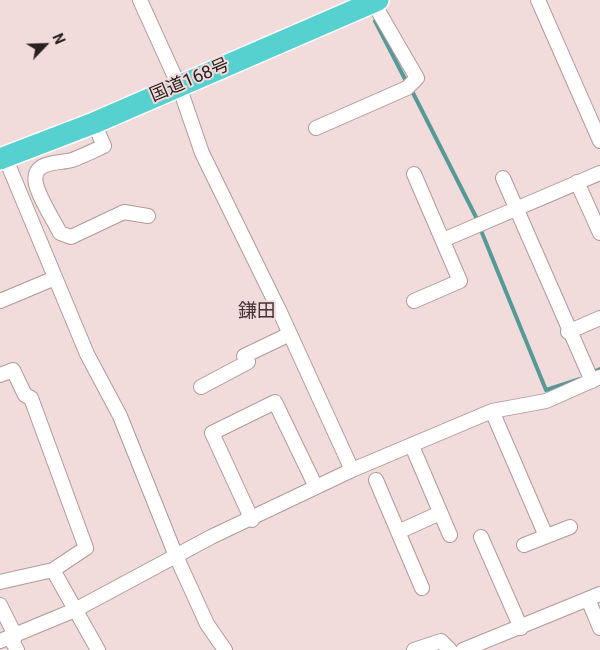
<!DOCTYPE html>
<meta charset="utf-8">
<style>
body{margin:0}
#map{position:relative;width:600px;height:650px;overflow:hidden;background:#f2dcdb;font-family:Roboto,sans-serif}
canvas{display:block}
.north{position:absolute;left:20px;top:20px;width:50px;height:50px;-webkit-text-stroke:4px #f2dcdb;paint-order:stroke;rotate:66deg;font-size:14px;font-weight:700;line-height:20px;text-align:center;color:#292121}
.north::after{content:'';display:block;margin:auto;width:18px;height:22px;background:#292121;clip-path:polygon(50% 0,100% 100%,50% 72%,0 100%)}
</style>
<div id="map">
<canvas width="600" height="650"></canvas>
<div class="north">N</div>
</div>
<script>
const ctx = document.querySelector('canvas').getContext('2d');
ctx.lineJoin = 'round';
function stroke(path, color, width, dash) {
  ctx.strokeStyle = color;
  ctx.lineWidth = width;
  ctx.lineCap = dash ? 'butt' : 'round';
  ctx.setLineDash(dash || []);
  ctx.stroke(path);
}
function drawText(font, color, halo, rows, align = 'center') {
  ctx.font = font + ' Roboto,"Noto Sans JP",sans-serif';
  ctx.lineWidth = 4;
  ctx.setLineDash([]);
  ctx.textBaseline = 'middle';
  ctx.strokeStyle = halo;
  ctx.fillStyle = color;
  for (const [text, x, y, turn = 0] of rows) {
    ctx.save();
    ctx.translate(x, y);
    ctx.rotate((+turn || 0) * Math.PI / 180);
    ctx.textAlign = isNaN(turn) ? turn : align;
    if (halo) ctx.strokeText(text, 0, 0);
    ctx.fillText(text, 0, 0);
    ctx.restore();
  }
}
stroke(new Path2D(`
 M375,21L407,83
 M411,89L478,221
 M480,228L546,390L580,379
 M591,373L600,369`), '#569a98', 4);
const minor = new Path2D(`
 M140,0L179,86L202,153L279,310L352,470
 M538,0L600,141
 M94,123L104,146C93,151 83,156 72,160C58,164 31,160 36,184C40,200 52,217 60,233L71,237L124,212L148,216
 M316,128L407,88L417,78L373,2
 M5,157L87,354L120,416L176,556L207,624L225,650
 M503,178L592,381
 M577,182L600,233
 M443,240L600,173
 M0,301L55,278
 M414,301L460,281L414,174
 M568,332L600,318
 M0,375L13,370L25,395L31,398L86,548L53,570
 M201,387L248,362L244,356L290,334
 M492,411L546,536
 M412,446L450,535
 M376,480L422,588
 M252,520L212,433L275,402L316,487
 M398,532L440,513
 M481,537L521,628
 M524,545L570,527
 M0,582L53,570L98,650
 M588,599L600,628
 M0,605L15,635L13,643L17,650
 M0,641L75,610L211,537L352,470L492,411L546,401L600,377
 M414,650L441,641L450,650
 M463,650L600,594`);
const highway = new Path2D(`
 M0,159L94,123L378,0`);
stroke(minor, '#af9a9a', 16);
stroke(highway, '#fff', 24);
stroke(minor, '#fff', 14);
stroke(highway, '#57d1cf', 21);
drawText('18px', '#292121', '#f2dcdb', [
 ["国道168号",190,81,-23]
]);
drawText('19px', '#433', '#f2dcdb', [
 ["鎌田",257,312]
]);
</script>
